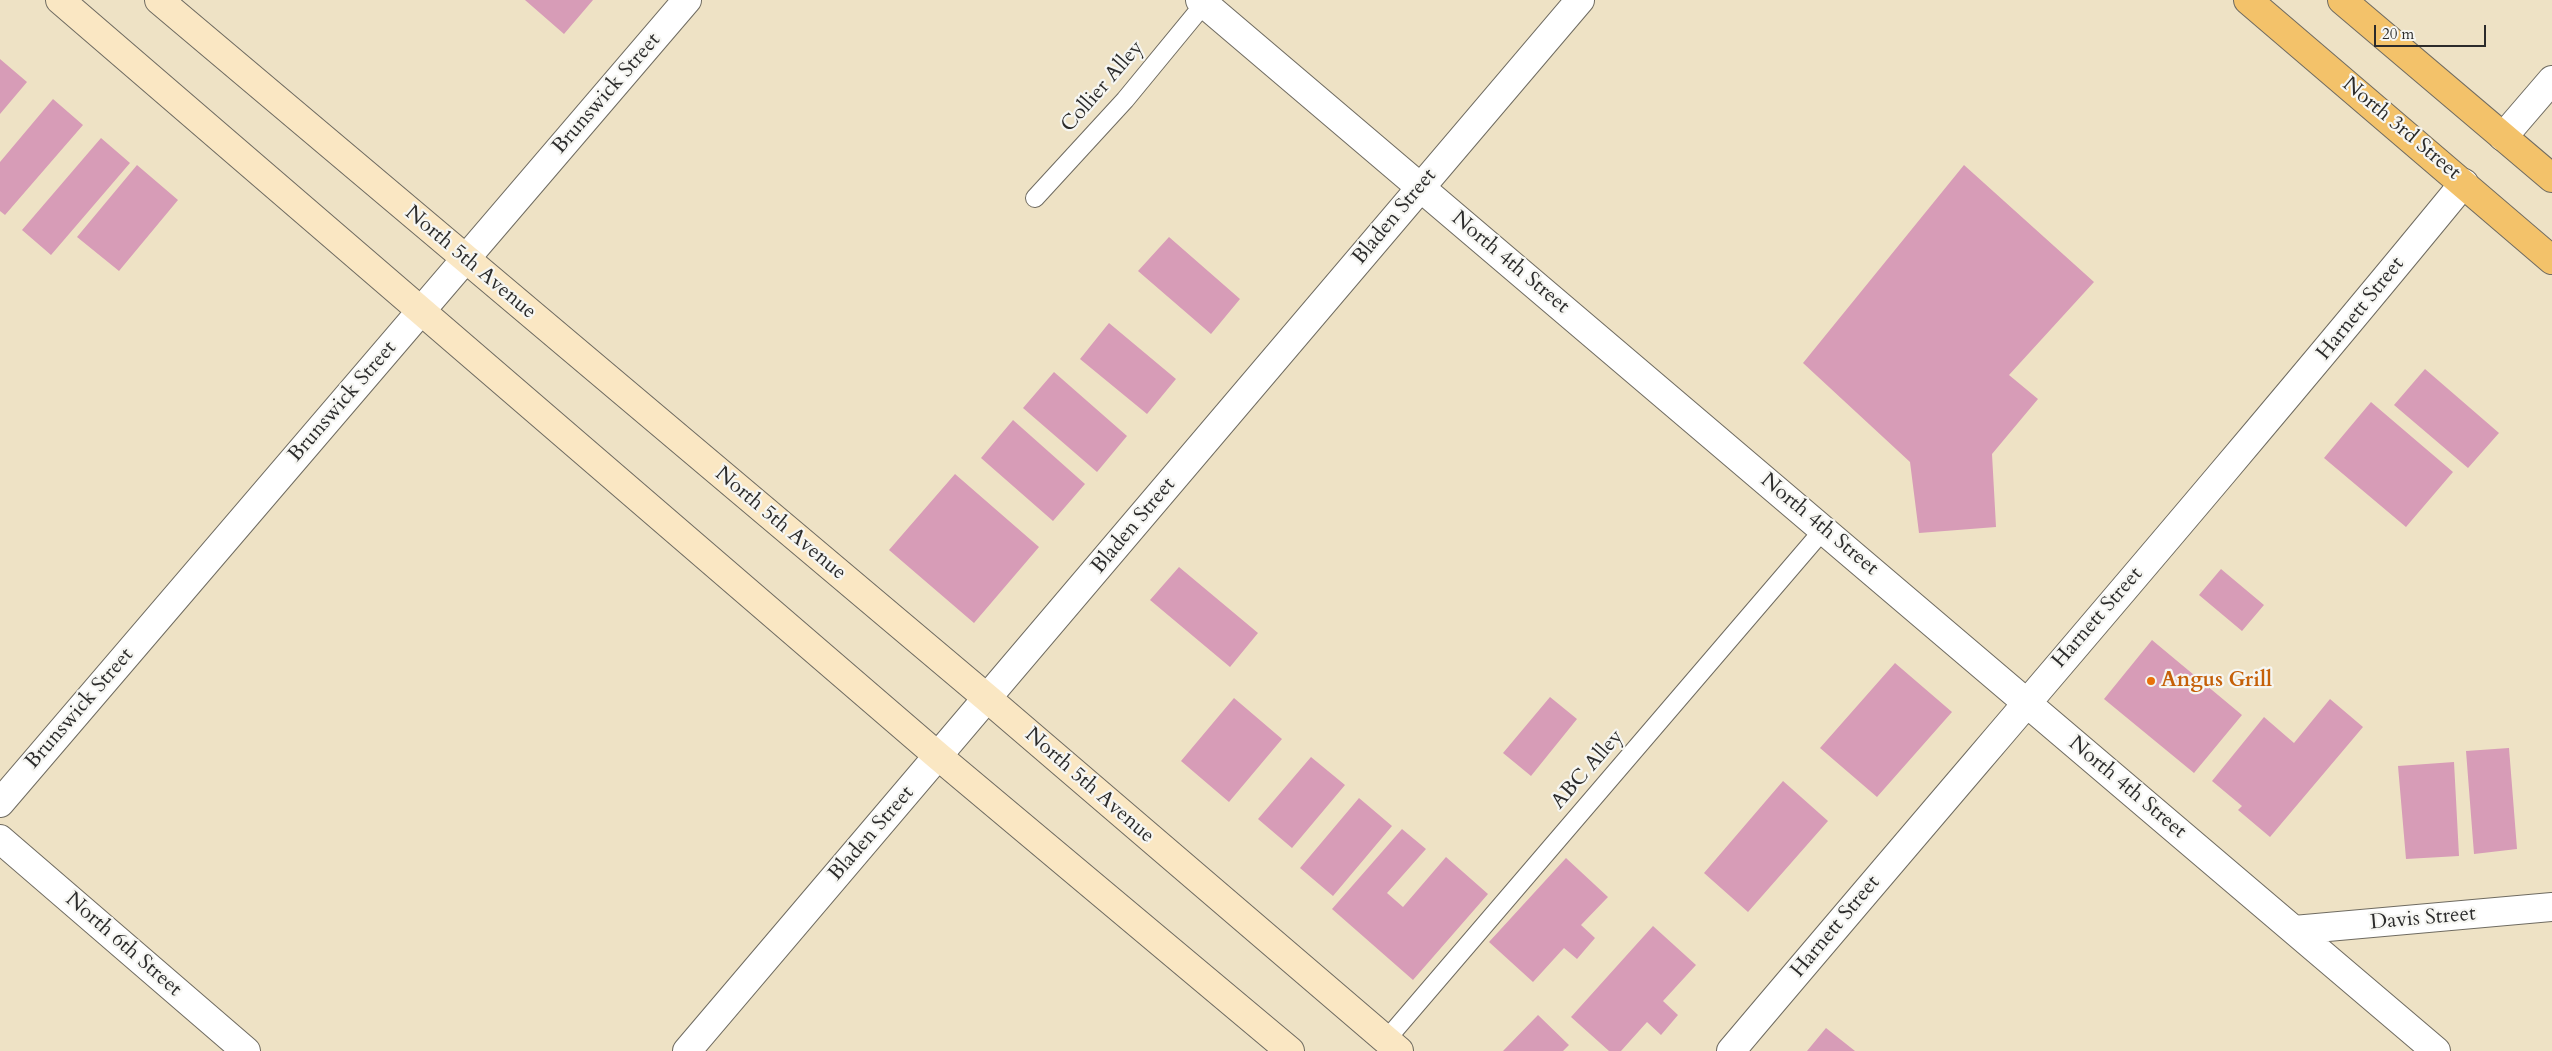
<!DOCTYPE html>
<style>
body{margin:0}
#map{position:relative;width:2552px;height:1051px;overflow:hidden;background:#eee2c5;font-family:Cardo,serif}
canvas{display:block}
.scale{position:absolute;left:2374px;top:25px;width:112px;height:22px;box-sizing:border-box;border:2px solid #2b2b2b;border-top:0;padding-left:6px;font-size:15px;line-height:18px;white-space:nowrap;color:#2b2b2b;-webkit-text-stroke:4px #f6f6f2;paint-order:stroke}
</style>
<div id="map">
<canvas width="2552" height="1051"></canvas>
<div class="scale">20 m</div>
</div>
<script>
const ctx = document.querySelector('canvas').getContext('2d');
ctx.lineJoin = 'round';
function fill(path, color) {
  ctx.fillStyle = color;
  ctx.fill(path, 'evenodd');
}
function stroke(path, color, width, dash) {
  ctx.strokeStyle = color;
  ctx.lineWidth = width;
  ctx.lineCap = dash ? 'butt' : 'round';
  ctx.setLineDash(dash || []);
  ctx.stroke(path);
}
function drawText(font, color, halo, rows, align = 'center') {
  ctx.font = font + ' Cardo,serif';
  ctx.lineWidth = 4.5;
  ctx.setLineDash([]);
  ctx.textBaseline = 'middle';
  ctx.strokeStyle = halo;
  ctx.fillStyle = color;
  for (const [text, x, y, turn = 0] of rows) {
    ctx.save();
    ctx.translate(x, y);
    ctx.rotate((+turn || 0) * Math.PI / 180);
    ctx.textAlign = isNaN(turn) ? turn : align;
    if (halo) ctx.strokeText(text, 0, 0);
    ctx.fillText(text, 0, 0);
    ctx.restore();
  }
}
fill(new Path2D(`
 M525,0H593L564,34Z
 M0,59L27,82L0,114Z
 M53,99L83,125L5,215L0,211V162Z
 M101,138L130,163L51,255L22,230Z
 M137,165L178,200L119,271L77,237Z
 M1964,165L2094,282L2009,375L2038,399L1992,454L1996,527L1919,533L1910,462L1803,363Z
 M1169,237L1240,299L1211,334L1138,271Z
 M1109,323L1176,379L1147,414L1080,359Z
 M2425,369L2499,433L2468,468L2394,405Z
 M1054,372L1127,436L1097,472L1023,408Z
 M2371,402L2453,472L2406,527L2324,458Z
 M1013,420L1085,484L1053,521L981,458Z
 M955,474L1039,547L974,623L889,550Z
 M1179,567L1258,633L1230,667L1150,600Z
 M2221,569L2264,605L2242,631L2199,595Z
 M2152,640L2242,715L2194,773L2104,699Z
 M1895,663L1952,712L1877,797L1820,748Z
 M1550,697L1577,719L1531,776L1503,753Z
 M1234,698L1282,739L1229,802L1181,761Z
 M2330,699L2363,727L2270,837L2238,810L2242,806L2212,781L2264,717L2294,743Z
 M2509,748L2517,849L2474,854L2466,751Z
 M1311,757L1345,785L1292,848L1258,819Z
 M2454,762L2459,856L2406,859L2398,766Z
 M1783,781L1828,821L1748,912L1704,873Z
 M1359,798L1392,826L1333,896L1300,868Z
 M1402,829L1426,849L1387,893L1403,907L1446,857L1488,894L1413,980L1332,909Z
 M1566,858L1608,897L1581,925L1595,938L1577,959L1564,948L1533,982L1489,942Z
 M1653,926L1696,965L1663,1001L1678,1015L1661,1035L1647,1022L1621,1051H1609L1571,1017Z
 M1538,1015L1569,1045L1563,1051H1503Z
 M1826,1028L1855,1051H1807Z`), '#d79cb7');
const lane = new Path2D(`
 M1035,198L1125,100L1204,4
 M1386,1040L1824,529`);
const street = new Path2D(`
 M1200,0L2436,1051
 M2503,137L2552,80
 M0,803L687,0
 M0,839L246,1051
 M2294,930L2552,907
 M687,1051L1580,0
 M1731,1051C1975,762 2224,476 2464,183`);
const secondary = new Path2D(`
 M60,0L938,756L1290,1051
 M159,0L987,698L1399,1051`);
const primary = new Path2D(`
 M2248,0L2552,260
 M2342,0L2552,178`);
stroke(lane, '#6f6b61', 20);
stroke(street, '#6f6b61', 30);
stroke(secondary, '#6f6b61', 30);
stroke(primary, '#6f6b61', 30);
stroke(lane, '#fff', 18);
stroke(street, '#fff', 28);
stroke(secondary, '#fae7c3', 28);
stroke(primary, '#f3c26a', 28);
for (const [x, y, r, color] of [
 [2151,681,5,"#e8710a"]
]) {
  const dot = new Path2D();
  dot.arc(x, y, r, 0, 2 * Math.PI);
  ctx.fillStyle = color;
  ctx.fill(dot);
  stroke(dot, '#f6f6f2', 2);
}
drawText('21px', '#2b2b2b', '#f6f6f2', [
 ["Collier Alley",1103,87,-49],
 ["Brunswick Street",607,94,-49],
 ["North 3rd Street",2401,129,40],
 ["Bladen Street",1395,217,-50],
 ["North 5th Avenue",470,263,40],
 ["North 4th Street",1510,263,40],
 ["Harnett Street",2361,309,-51],
 ["Brunswick Street",343,402,-49],
 ["North 5th Avenue",780,524,40],
 ["North 4th Street",1819,525,40],
 ["Bladen Street",1134,526,-50],
 ["Harnett Street",2098,618,-49],
 ["Brunswick Street",80,709,-49],
 ["ABC Alley",1588,770,-49],
 ["North 5th Avenue",1089,786,41],
 ["North 4th Street",2127,788,40],
 ["Bladen Street",872,834,-49],
 ["Davis Street",2423,919,-5],
 ["Harnett Street",1836,927,-50],
 ["North 6th Street",123,945,41]
]);
drawText('bold 21px', '#c56008', '#f6f6f2', [
 ["Angus Grill",2161,681]
], 'left');
</script>
